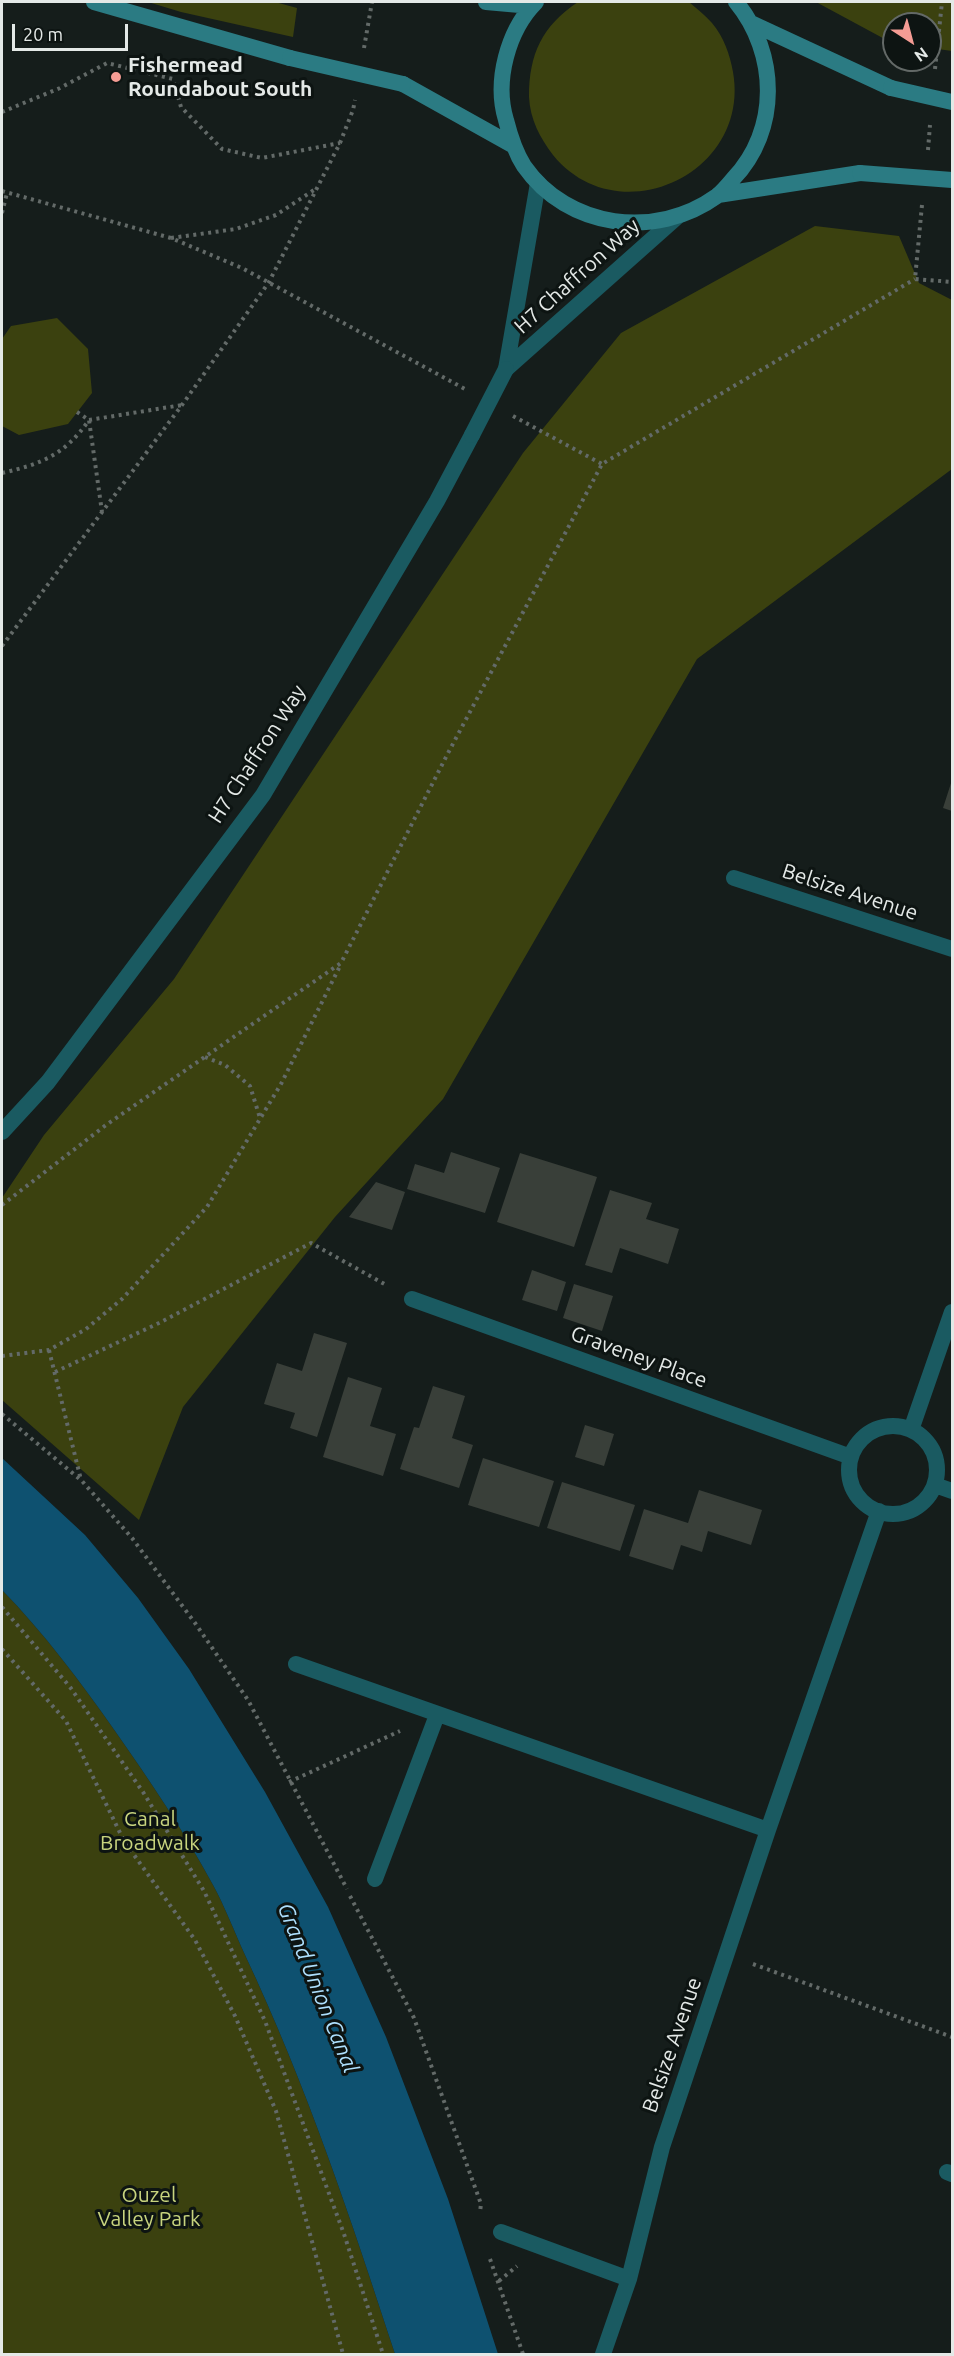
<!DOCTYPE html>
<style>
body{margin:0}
#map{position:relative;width:954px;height:2356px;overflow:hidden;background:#151d1b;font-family:Ubuntu,sans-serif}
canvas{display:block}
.frame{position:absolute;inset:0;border:3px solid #e4e9e7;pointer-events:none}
.north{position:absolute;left:882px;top:12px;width:60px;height:60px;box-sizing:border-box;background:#0d1412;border:2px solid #636967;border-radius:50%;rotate:144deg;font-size:16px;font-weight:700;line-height:24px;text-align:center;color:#e4e9e7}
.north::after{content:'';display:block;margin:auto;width:21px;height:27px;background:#f59c94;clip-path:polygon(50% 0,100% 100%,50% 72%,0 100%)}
.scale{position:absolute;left:12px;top:24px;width:116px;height:27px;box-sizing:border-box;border:3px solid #e4e9e7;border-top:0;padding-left:8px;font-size:18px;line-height:21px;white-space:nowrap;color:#e4e9e7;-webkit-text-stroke:4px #0d1412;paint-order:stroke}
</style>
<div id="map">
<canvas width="954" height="2356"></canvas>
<div class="frame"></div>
<div class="north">N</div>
<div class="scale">20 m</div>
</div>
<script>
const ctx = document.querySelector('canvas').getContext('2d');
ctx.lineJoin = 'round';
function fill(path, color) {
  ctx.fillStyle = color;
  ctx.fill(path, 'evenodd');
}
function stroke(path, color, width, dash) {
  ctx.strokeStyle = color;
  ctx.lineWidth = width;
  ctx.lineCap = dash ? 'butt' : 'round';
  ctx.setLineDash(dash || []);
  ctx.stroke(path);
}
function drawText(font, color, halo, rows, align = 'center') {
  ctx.font = font + ' Ubuntu,sans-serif';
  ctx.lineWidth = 6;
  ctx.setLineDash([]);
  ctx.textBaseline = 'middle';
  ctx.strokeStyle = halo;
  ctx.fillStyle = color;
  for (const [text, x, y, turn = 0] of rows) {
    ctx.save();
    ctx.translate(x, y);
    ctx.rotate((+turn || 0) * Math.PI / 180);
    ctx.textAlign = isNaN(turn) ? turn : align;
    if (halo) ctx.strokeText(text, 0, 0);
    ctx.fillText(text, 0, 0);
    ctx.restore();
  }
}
fill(new Path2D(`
 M148,2H275L297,8L293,37L181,12Z
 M578,2H689C696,8 705,15 712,23C724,37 730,55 733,72C751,174 618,235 553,155C540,138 530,119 529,97C529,54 542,26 578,2Z
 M816,2H952V51L930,48V24H894V43H892Z
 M815,226L899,236L919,283L952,300V469L697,659L443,1099L335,1217L183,1407L139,1520L2,1400V1198L44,1135L174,979L523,453L621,333Z
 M57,318L88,349L92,393L68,424L19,435L2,426V339L11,326Z
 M2,1590C44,1633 80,1681 115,1731C150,1781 184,1831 213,1885C225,1907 234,1931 245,1955C306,2084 351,2219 395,2354H2Z`), '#3b410f');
fill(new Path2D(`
 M2,1458L85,1535L138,1598L189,1669L265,1792L328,1907L386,2037L448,2199L498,2354H395C351,2219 306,2084 245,1955C234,1931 225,1907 213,1885C184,1831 150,1781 115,1731C80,1681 44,1633 2,1590Z`), '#0e5170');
fill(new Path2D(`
 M952,780V811L943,808Z
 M451,1152L500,1168L485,1213L407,1189L415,1164L444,1173Z
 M520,1153L597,1177L574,1247L497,1222Z
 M376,1182L405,1192L392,1230L349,1217Z
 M610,1190L652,1203L646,1219L679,1229L668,1264L620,1248L612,1273L585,1265Z
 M532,1270L566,1282L557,1311L522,1300Z
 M574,1284L613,1296L602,1331L563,1318Z
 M314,1333L347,1343L317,1437L290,1428L295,1413L264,1404L277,1363L302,1371Z
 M348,1377L382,1388L370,1426L396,1434L383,1476L323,1457Z
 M433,1386L465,1396L452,1438L473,1445L459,1488L400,1469L414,1427L419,1428Z
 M585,1425L614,1434L604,1466L575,1457Z
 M483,1458L554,1481L539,1527L468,1505Z
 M562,1482L635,1505L620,1551L547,1528Z
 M699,1490L762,1510L751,1545L708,1531L702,1552L681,1545L673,1570L629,1556L644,1509L688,1523Z`), '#393f39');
stroke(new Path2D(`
 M364,48L372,2
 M935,69L942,2
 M2,112L60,88L107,63L173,79L181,107L222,149L262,158L340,143
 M928,150L930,125
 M2,191L171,238L242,268L465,389
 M922,205L915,279L952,282
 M2,213L7,193
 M171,238L236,229L276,215L317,188
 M77,412L89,420L102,512
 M513,416L602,464
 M2,473C41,464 65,455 89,420L182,405
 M2,646L182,405L269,282L340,143L353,110L355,100
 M205,1057L225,1065L250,1086L260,1118
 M2,1205L106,1125L341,963L447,755L602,464L915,279
 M49,1350L81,1480
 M2,1356L49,1350L86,1329L122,1299L207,1207L281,1084L341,964
 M55,1372L159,1323L311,1243L388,1286
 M2,1414L82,1481L132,1538L195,1623L248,1700L347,1889
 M2,1607L70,1687L143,1792L204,1891L265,2021L344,2234L383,2354
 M2,1649L66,1721L124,1841L195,1940L235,2016L276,2111L343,2354
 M289,1782L400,1731
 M350,1896L414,2018L481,2204L480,2212
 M753,1964L952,2037
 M490,2259L523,2354
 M499,2281L517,2266`), '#636a68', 4, [3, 4.5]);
stroke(new Path2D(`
 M947,2172L952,2174`), '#1a5a61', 16);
stroke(new Path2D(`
 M734,878L952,949
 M412,1299L851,1457
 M849 1470a44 44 0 1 1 88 0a44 44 0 1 1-88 0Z
 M911,1430L952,1312
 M935,1485L952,1491
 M296,1664L768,1830
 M375,1879L437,1715
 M501,2232L629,2279
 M603,2354L629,2279L662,2147L768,1830L879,1511`), '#1a5a61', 16);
stroke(new Path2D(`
 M506,369L677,217
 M506,369L538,183
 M2,1132L48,1082L263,795L437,501L472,435`), '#1a5a61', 16);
stroke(new Path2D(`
 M94,2L290,58
 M486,2L531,6
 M536,2C508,30 494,81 506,120C510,136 515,152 524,166C568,229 656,240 717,196C723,191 728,185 733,179C780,130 778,53 736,2
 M751,23L891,88
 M403,84L514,146
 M718,195L860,173`), '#2b7b83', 16);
stroke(new Path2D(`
 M472,435L506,369`), '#1a5a61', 16);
stroke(new Path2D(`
 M290,58L403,84
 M891,88L952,102
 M860,173L952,180`), '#2b7b83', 16);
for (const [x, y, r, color] of [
 [116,77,6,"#f59c94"]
]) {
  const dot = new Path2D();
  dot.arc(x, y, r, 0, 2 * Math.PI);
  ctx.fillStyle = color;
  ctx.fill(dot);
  stroke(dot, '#0d1412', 2);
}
drawText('bold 21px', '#e4e9e7', '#0d1412', [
 ["Fishermead",128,65],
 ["Roundabout South",128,89]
], 'left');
drawText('21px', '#e4e9e7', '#0d1412', [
 ["H7 Chaffron Way",577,276,-42],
 ["H7 Chaffron Way",257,754,-57],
 ["Belsize Avenue",850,892,18],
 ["Graveney Place",639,1357,20],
 ["Belsize Avenue",672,2045,-71]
]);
drawText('21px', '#c8d47e', '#0d1412', [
 ["Canal",150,1819],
 ["Broadwalk",150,1843],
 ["Ouzel",149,2195],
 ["Valley Park",149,2219]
]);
drawText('italic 22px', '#addffd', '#0d1412', [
 ["Grand Union Canal",318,1988,68]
]);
</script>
